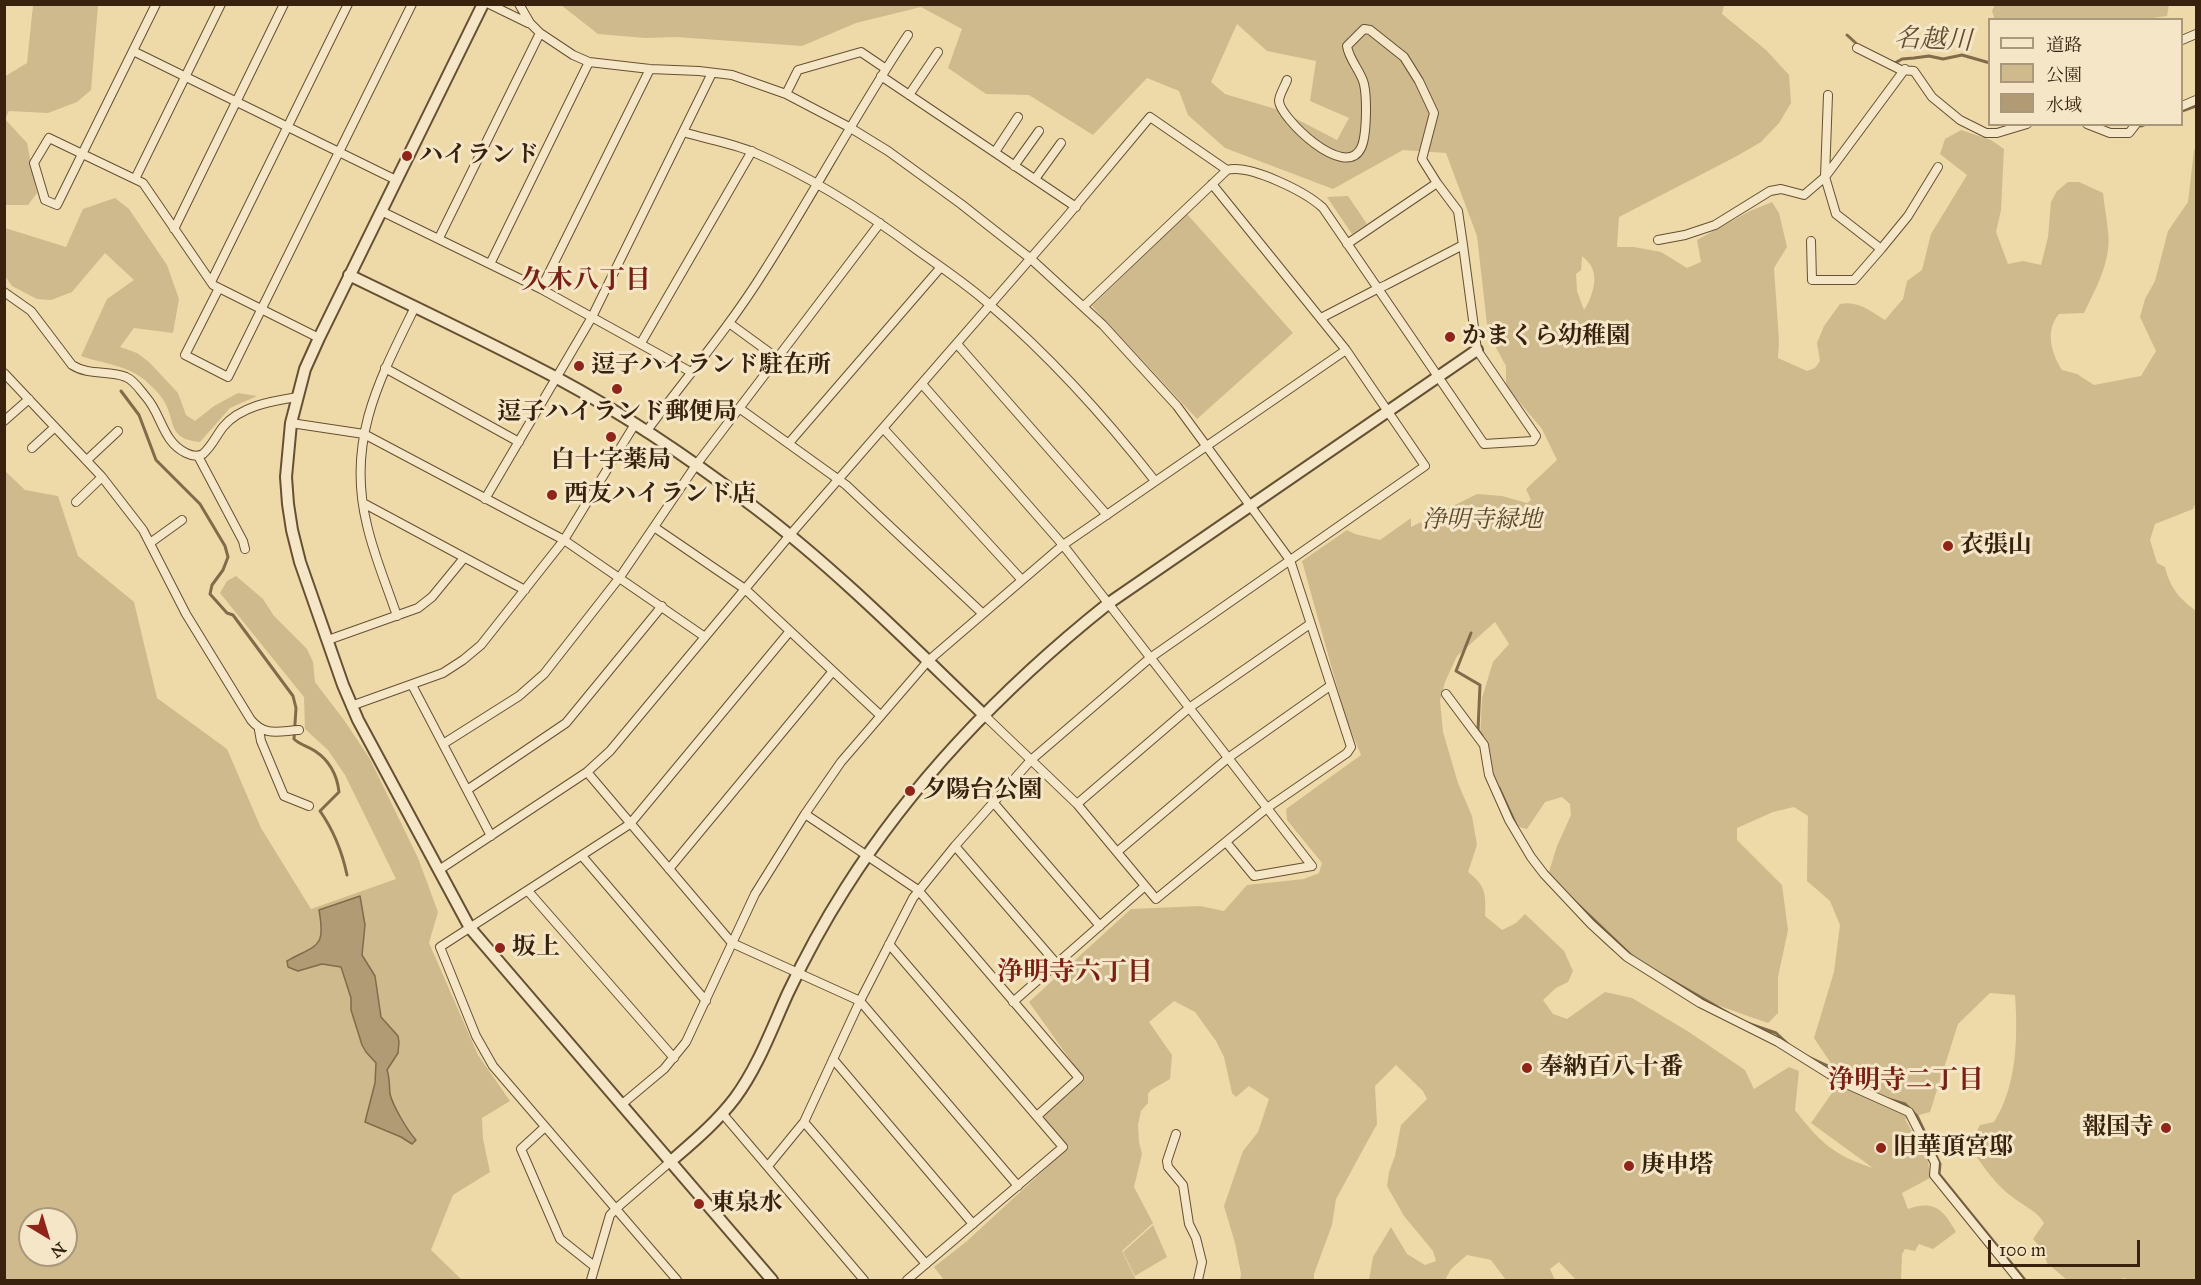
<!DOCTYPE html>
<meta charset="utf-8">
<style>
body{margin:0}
#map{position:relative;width:2201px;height:1285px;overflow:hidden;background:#eed9a8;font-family:"IM FELL Great Primer","Noto Serif JP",serif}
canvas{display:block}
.frame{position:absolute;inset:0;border:6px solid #38220e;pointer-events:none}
.legend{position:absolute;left:1988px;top:18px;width:195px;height:108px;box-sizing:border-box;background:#f4e6c6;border:2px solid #a9987c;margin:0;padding:8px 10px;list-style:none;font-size:18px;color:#38220e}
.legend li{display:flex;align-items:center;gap:12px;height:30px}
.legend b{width:30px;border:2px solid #a9987c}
.north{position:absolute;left:18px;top:1207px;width:60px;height:60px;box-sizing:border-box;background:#f4e6c6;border:2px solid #a9987c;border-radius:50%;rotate:142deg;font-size:16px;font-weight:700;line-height:24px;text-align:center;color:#38220e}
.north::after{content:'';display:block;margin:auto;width:21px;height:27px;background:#8f2418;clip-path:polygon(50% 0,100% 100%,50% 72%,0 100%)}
.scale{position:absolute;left:1988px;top:1240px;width:152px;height:27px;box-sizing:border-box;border:3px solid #38220e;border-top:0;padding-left:8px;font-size:18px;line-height:21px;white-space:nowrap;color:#38220e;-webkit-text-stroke:4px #f4e6c6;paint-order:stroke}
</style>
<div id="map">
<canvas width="2201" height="1285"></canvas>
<div class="frame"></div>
<ul class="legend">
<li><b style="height:8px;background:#f4e6c6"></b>道路</li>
<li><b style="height:16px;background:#cfba8e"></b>公園</li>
<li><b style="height:16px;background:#b09b74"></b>水域</li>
</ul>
<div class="north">N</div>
<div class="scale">100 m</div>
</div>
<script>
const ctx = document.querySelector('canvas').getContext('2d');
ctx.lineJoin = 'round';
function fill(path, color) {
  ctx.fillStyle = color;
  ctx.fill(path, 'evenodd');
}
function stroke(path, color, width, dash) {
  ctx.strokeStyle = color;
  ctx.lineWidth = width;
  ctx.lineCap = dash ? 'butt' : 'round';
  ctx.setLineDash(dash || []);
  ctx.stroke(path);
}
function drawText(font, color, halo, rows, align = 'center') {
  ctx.font = font + ' "IM FELL Great Primer","Noto Serif JP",serif';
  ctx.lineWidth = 6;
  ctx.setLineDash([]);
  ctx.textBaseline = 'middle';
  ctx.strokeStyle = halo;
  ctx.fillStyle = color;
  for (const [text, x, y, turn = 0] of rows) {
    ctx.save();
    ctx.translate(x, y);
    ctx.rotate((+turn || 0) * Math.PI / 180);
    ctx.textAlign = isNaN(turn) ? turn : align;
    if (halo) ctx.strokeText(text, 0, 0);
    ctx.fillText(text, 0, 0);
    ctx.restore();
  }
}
fill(new Path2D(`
 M1995,4H2169V5L2167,16L2137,20H1995L1992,11Z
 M33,5H98L91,90L77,102L48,113L9,111L5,119L27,143L37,193L28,205H5L4,77L27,63Z
 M561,5H1724L1722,14L1766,50L1789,75L1791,103L1779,123L1761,142L1737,156L1619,217L1617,247H1634L1661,252L1687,268L1701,262L1697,240L1750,211L1772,202L1779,213L1787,247L1774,268L1779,341L1778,358L1807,371L1815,368L1820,361L1817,343L1824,326L1840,304C1857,300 1871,311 1885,320L1903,299L1907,281L1922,270L1931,234L1967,175L1940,154L1945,139L1961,130L1991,140L2004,149L2001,210L1996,232L2008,264L2023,261L2041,265L2048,237L2051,202L2057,191L2068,182H2079L2103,193C2104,206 2107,218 2108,231C2112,260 2096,288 2084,313L2059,314C2045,330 2051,353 2062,370L2077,374L2094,385L2141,376L2156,351L2140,317L2145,299L2155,281L2168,231L2188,202L2194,150L2196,149V502L2193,509L2155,524L2150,540L2157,563L2165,567C2170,588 2179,598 2196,611V1280H2132L2123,1278L2119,1280H2067L2047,1263L2043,1250L2033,1239L2044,1223C2037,1211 2027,1208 2015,1199C1995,1185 1982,1165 1969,1145L1980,1125L1994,1122C2017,1086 2018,1037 2015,995L1990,993L1958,1024L1930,1112L1905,1119L1928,1160L1930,1178L1902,1193L1908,1209C1934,1200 1943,1209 1956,1232L1933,1249L1919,1244L1915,1251L1905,1249L1902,1254L1901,1280H1576L1559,1262L1550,1269L1555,1280H1506L1491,1260L1467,1255L1451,1269L1445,1280H1369L1373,1257L1391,1227L1407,1254L1425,1265L1436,1261L1433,1251L1404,1216L1387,1186L1389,1172L1395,1156L1401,1125L1427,1099L1423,1091L1396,1065L1375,1086L1377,1124L1336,1199L1332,1225L1314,1274V1280H1240L1241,1274L1235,1243L1224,1206L1243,1151L1258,1132L1269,1099L1249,1086L1236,1097L1232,1093L1224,1057L1216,1041L1195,1012L1174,1001L1149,1022L1172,1055L1170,1079L1151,1090L1148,1094V1103L1141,1111L1138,1125L1139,1142L1142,1154L1134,1187L1153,1223L1122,1251L1136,1280H944L934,1267L967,1241L1068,1148L1044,1119L1045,1114L1082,1082L1083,1078L1029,1002L1131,909L1200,906L1224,911L1247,885L1304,879L1319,873L1322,863L1287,820L1286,809L1361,755L1346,719L1302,561L1347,530L1355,534L1380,540L1411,518V527L1477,494L1502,496L1527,503L1531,500L1526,489L1557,460L1542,429L1506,386V366L1488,333L1477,236L1446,153L1403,150L1333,189L1225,148L1188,115L1179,91L1147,78L1093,135L1029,95L986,94L948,68L962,29L921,7L856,23L802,46L676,37L645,38L598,34ZM1237,24L1267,51L1316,61L1310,101L1349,118L1337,140L1279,110L1225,94L1211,82ZM1582,256C1585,259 1591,264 1592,268C1598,280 1591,300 1584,310L1577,291L1576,274L1581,270ZM1495,622L1509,644L1493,662L1482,698L1480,738L1498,800L1515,826L1527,829L1545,802L1562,797L1570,804L1571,815L1557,846L1549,872C1567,897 1589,932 1613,951C1655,985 1717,1005 1768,1023L1778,1013V977L1788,930L1782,885L1737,840V828L1773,812L1794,807L1808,816L1807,881L1830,901L1840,925L1834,972L1814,1038L1838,1074L1858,1092L1839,1083L1811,1123L1873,1168C1834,1156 1819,1141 1795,1110L1799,1071L1789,1067L1754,1089L1745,1070L1689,1032L1632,998L1605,992L1567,1019L1553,1014L1543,1000L1556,988L1568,982L1573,971L1564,951L1525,914L1516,923L1502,930L1485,916C1486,894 1486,886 1468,872L1477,845L1472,816L1458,783L1443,732L1440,700L1445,682L1457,656Z
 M1348,196L1367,224L1352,234L1327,197Z
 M115,198L129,209L167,265L179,299L173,333L134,328L120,347L137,353L149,362L178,393L186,415L195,421L214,406L238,393L257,396L230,408L200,442C165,439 177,419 162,398C158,392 151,386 146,381C128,365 103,364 81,356L107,299L134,280L105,253L72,292L51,300L37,299L12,286L5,276V228L66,247L83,209Z
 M1187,214L1293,333L1197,419L1092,306Z
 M4,470L25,490L58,496L78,556L134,602L157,698L227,749L261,828L311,909L396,879L345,775L328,750L305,729L304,697L220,593L227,581L236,576L263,599L274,616L307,649L313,662L315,682L344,720L370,759L418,858L438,912L429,943L478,1055L510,1101L482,1118L483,1139L490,1172L453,1195L431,1250L462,1280H5ZM30,1219H66V1255H30Z
 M1153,1225L1167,1257L1135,1276L1123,1252Z`), '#cfba8e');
const water = new Path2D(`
 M360,896L365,925L362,955L375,976L381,1017L398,1036L399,1042L398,1053L387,1070C390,1078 389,1085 390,1094C393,1106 407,1130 416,1140L412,1144L401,1137L365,1122L375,1083L376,1063L366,1052L362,1045L351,1010V998L341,967L322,964L298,971L288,967L287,961C317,944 326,949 319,910Z`);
fill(water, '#b09b74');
stroke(water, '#806b4b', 1.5);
stroke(new Path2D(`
 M1847,35L1859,46
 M1892,62L1895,63L1902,59L1914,58L1929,56L1943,59L1962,55L1990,63
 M2182,111L2196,106
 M2139,124L2141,126L2146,124
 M121,391L139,415L156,460L200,504L225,546L228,557L223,570L212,585L210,594L227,613L233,615L293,696L296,708L294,739C300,745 308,746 315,751C330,761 337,774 339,792L320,811C334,831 342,851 347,875
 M1471,633L1456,671L1480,685L1478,730L1482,736
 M1499,788L1516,825
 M1568,895L1633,957
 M1664,976L1728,1013
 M1747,1023L1776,1033L1788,1044
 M1804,1055L1826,1065L1838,1075L1877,1094
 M1888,1099L1905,1104L1917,1116L1940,1164L1939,1174L2025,1280`), '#806b4b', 3);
const minor = new Path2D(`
 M156,4L57,205L45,200L34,163L49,138L143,183L213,285L319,338
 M489,4L528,23
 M519,4L530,23L540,33L573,55L589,62L650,69L699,71L732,75L786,94L849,127L888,151L961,204L1031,259L1103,325L1177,406L1290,560L1351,747L1347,753L1267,808L1156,899L1077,804L983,714
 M2182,40L2196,34
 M1857,48L1901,70L1914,71L1932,97L1960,120L1986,133H1997L2027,124
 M133,51L396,180
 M1905,69L1825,177L1836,214L1881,249L1908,216L1938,167
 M881,76L1076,207
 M1287,80C1285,86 1279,95 1279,101C1280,118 1345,181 1361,148C1367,136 1367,98 1364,84C1361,71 1349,60 1347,46L1364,29L1370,30L1404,57L1419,81L1434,113L1422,159L1437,183
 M786,94L798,70L861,52L886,69
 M909,95L938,52
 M2182,106L2196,100
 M2087,124L2110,133H2129L2136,124
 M683,132C706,139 732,143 753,152C812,177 866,212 917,250C942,268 968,285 990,305C1052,358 1105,417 1155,481
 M995,152L1018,117
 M1014,166L1039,131
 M135,179L221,4
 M1035,179L1061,143
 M381,211L541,289L691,372
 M174,229L284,4
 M439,238L540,33
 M1658,240L1685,235L1715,225L1770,191L1781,189L1804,195L1825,177L1828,95
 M1811,241L1812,280H1854L1881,249
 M1347,244L1437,183L1458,211L1463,245
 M490,264L589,62
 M211,282L348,4
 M219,288L185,355L228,377L412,4
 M541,289L650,69
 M4,292L31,311L72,365C89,376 108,370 126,377C135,381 140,390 146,397C162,415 162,441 186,453C192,456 197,457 203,454C212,446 216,436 223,427C240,406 272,401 297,397
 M1084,306L1227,170C1250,164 1306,192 1323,208L1484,444L1533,441L1536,436L1477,350L1463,245L1386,285L1377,289L1321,318
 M729,323L777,358
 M641,343L752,151
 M957,344L1107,515
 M385,368L519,442
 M4,373L102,477L143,530L186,614L251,720C265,737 279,731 299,730
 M922,384L1063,545L1312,866L1254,876L1226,842
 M739,408L846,485L982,613
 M4,421L29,399
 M291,423L364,434L564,540L705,637
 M883,428L1021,579
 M646,432C685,379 728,329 763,273C813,195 856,113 908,35
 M789,443L941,267
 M32,448L55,427
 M198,456L243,541L245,549
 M87,460L118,431
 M485,499L592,317L712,73
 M76,502L102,477
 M363,503L525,590
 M654,527L745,589L880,715
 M150,543L182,520
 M397,616C387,586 374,556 367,525C346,441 379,380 415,307
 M328,640L418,608L432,597L464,558
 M412,685L491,836
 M1446,694L1484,745L1489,775L1509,820L1531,857L1544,874L1591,924L1627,957L1700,1003L1778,1042L1842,1082L1909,1112L1935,1163L1934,1175L2019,1280
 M351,706L443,673L463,660L481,645L564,540L635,424
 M259,730L261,741L284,796L309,806
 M443,744L519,696L544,674L620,577L696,465L880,223
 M587,772L732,943L860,1001L1018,1186
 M467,790L566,723L662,606
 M993,802L1100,926
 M1077,804L1189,708L1310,624
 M805,814L918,890L1079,1078L1037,1116
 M955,846L1056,963
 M1117,852L1228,758L1330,686
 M582,856L706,1001
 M669,869L833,671
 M439,870L587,772L610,751L790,535L1064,220L1150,117L1227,170
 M528,891L674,1058
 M889,944L1063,1147L907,1280
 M1013,1002L1145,886
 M833,1059L973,1224
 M621,1105L664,1069L686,1042L755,894L805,814L841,762L928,661L1063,545L1346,350
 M722,1113L864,1280
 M804,1122L926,1264
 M545,1127L521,1149L560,1239L594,1266
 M1176,1134L1167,1161L1168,1167L1183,1185L1189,1224L1196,1238L1202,1262L1198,1280
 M768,1166L804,1122L860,1001L913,898L955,846L1031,760L1150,658L1425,466L1346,350L1212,184
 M591,1280L610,1215L619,1206L670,1162
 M677,1280L493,1066L476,1036L440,947L630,824L790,631`);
const tertiary = new Path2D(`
 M483,4L319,338L305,369L291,423L286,477L288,504L292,530L300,562L343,685L358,720L470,928L772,1280
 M349,275C419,309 489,342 557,378C626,415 692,460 754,507C836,569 909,643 983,714
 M670,1162C693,1142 716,1123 735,1098C758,1067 772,1028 788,993C805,957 824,922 845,889C915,778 1006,685 1109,603L1477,350`);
stroke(minor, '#665034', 10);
stroke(tertiary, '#665034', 14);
stroke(minor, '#f4e6c6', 8);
stroke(tertiary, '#f4e6c6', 10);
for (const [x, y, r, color] of [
 [407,156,6,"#8f2418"],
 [1450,337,6,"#8f2418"],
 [579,366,6,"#8f2418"],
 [617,389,6,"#8f2418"],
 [611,437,6,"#8f2418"],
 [552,495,6,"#8f2418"],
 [1948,546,6,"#8f2418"],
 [910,791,6,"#8f2418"],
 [500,948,6,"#8f2418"],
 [1527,1068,6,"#8f2418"],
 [2166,1128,6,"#8f2418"],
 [1881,1148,6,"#8f2418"],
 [1629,1166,6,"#8f2418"],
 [699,1204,6,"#8f2418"]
]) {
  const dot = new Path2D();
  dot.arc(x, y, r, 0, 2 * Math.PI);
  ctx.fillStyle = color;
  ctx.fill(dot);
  stroke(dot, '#f4e6c6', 2);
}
drawText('bold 24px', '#38220e', '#f4e6c6', [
 ["ハイランド",419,156],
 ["かまくら幼稚園",1462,337],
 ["逗子ハイランド駐在所",591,366],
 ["逗子ハイランド郵便局",617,413,"center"],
 ["白十字薬局",611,461,"center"],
 ["西友ハイランド店",564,495],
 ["衣張山",1960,546],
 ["夕陽台公園",922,791],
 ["坂上",512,948],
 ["奉納百八十番",1539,1068],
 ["報国寺",2154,1128,"right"],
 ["旧華頂宮邸",1893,1148],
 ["庚申塔",1641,1166],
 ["東泉水",711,1204]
], 'left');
drawText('italic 24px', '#5e482e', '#f4e6c6', [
 ["浄明寺緑地",1482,521]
]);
drawText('italic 26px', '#624c32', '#f4e6c6', [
 ["名越川",1933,41,2]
]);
drawText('bold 26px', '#7a1f14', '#f4e6c6', [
 ["久木八丁目",586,282],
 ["浄明寺六丁目",1075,974],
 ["浄明寺二丁目",1906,1082]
]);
</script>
